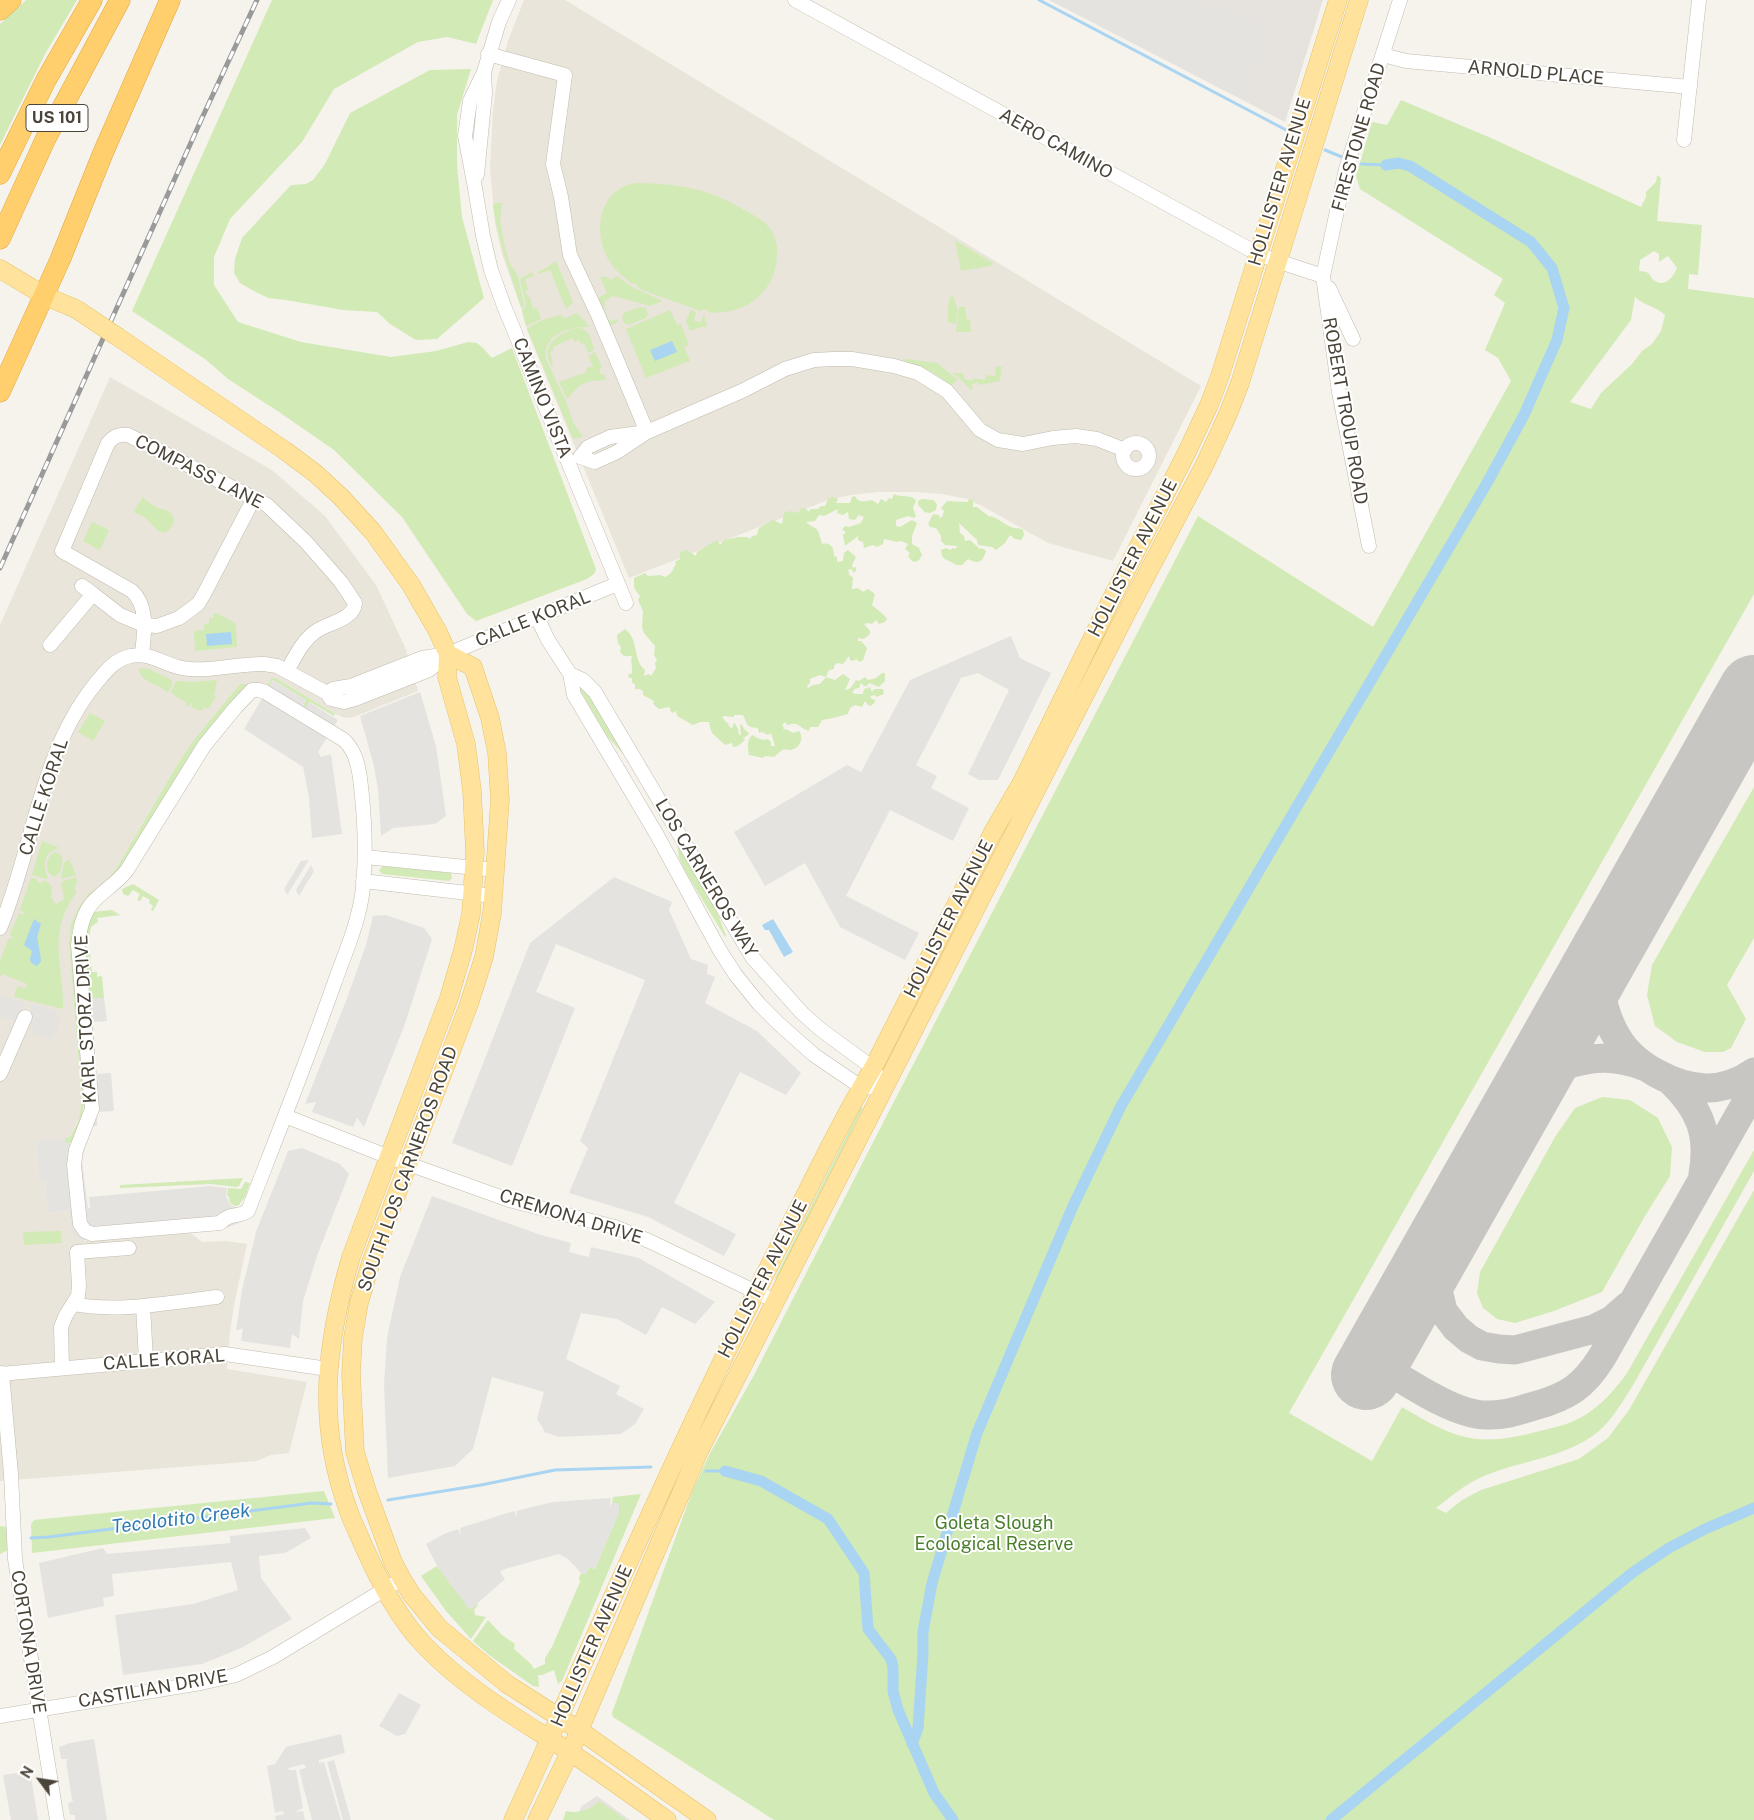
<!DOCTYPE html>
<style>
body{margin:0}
#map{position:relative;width:1754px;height:1820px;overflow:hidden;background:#f6f3ec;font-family:"Public Sans",sans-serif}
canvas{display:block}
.north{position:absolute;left:15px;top:1755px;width:50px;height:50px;-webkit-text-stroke:4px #fff;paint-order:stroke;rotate:301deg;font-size:14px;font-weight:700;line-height:20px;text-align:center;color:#4b4439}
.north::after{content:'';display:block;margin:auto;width:18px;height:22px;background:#4b4439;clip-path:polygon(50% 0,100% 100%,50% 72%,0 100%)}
</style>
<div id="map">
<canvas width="1754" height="1820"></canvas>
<div class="north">N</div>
</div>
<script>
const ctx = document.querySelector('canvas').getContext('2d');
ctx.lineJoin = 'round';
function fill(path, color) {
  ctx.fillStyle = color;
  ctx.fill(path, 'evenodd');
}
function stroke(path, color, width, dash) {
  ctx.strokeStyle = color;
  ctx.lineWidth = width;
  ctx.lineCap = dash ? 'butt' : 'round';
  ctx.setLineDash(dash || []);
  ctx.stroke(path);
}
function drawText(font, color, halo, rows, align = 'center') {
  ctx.font = font + ' "Public Sans",sans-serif';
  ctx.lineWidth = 4;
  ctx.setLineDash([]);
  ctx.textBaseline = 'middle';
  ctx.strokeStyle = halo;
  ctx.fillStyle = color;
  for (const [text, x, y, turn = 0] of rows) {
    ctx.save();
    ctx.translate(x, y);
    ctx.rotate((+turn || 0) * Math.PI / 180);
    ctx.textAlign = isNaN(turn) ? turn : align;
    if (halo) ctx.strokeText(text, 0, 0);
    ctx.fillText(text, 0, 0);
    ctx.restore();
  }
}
fill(new Path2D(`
 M524,0H565L1201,386L1113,561L1048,543L984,507L967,499L942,494L916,492H878L851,495L828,500L629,578L527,330L522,311L502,254L495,223L490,168L493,110L497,81L508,41Z
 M110,377L272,470L325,516L376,585L405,647L418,691L354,717L345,718L335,714L276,678L269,684H240L179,762L117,867L105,883L89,893L71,924L69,943L82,1104L79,1118L69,1138L35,1141L39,1180H45L47,1213L69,1211L70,1225L85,1241L191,1233L202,1242L227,1241L247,1244L234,1305L230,1332L227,1369L307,1382L289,1453L271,1455L257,1461L0,1481V625Z`), '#eae5da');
fill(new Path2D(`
 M1049,0H1323L1285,122Z
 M597,1796L630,1820H574L582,1806Z`), '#e6e2dd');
fill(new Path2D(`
 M26,0H77L45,54L0,145V24Z
 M272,0H493L476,44L447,37L418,42L334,89L302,142L230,219L214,257V285L238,322L301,342L391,357L436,351L468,342L477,343L482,347L492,358L512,348L596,569L594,574L587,579L476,621L467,614L402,517L334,450L279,412L228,379L205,359L132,311Z
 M471,69L457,115V165L462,217L484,298L437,339L416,340L390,324L377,312L343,310L286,300L268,298L252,290L240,283L234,273L235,259L242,238L291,185L306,184L313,180L325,164L350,113L430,70Z
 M1401,100L1491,138L1641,207L1646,197V192L1656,182L1657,175L1661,178L1657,221L1702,225L1698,275L1689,274L1688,289L1754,298V594L1289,1413L1372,1461L1402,1407C1421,1418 1440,1430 1461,1436C1489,1444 1516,1437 1544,1430C1556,1427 1569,1424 1580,1418C1600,1407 1614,1391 1627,1373L1754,1150V1171L1632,1387C1622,1402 1612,1420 1598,1432C1565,1458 1522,1460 1484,1476C1467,1483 1451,1496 1436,1508L1446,1513L1462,1500L1481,1490L1579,1459L1608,1438L1629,1410L1754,1190V1820H774L613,1717L612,1713L692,1492L709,1455L753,1377L886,1117L1198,516L1373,627L1511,381L1498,358L1485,350L1505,303L1494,295L1503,279L1360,189L1356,176L1372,122L1387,125ZM1654,251L1659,254V262L1668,256L1677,268C1674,276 1665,288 1655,281C1647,275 1653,272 1639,271L1640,260ZM1635,297C1644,306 1656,306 1665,315L1661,331L1652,344L1642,351L1632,364L1601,393L1591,409L1570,402L1631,320Z
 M638,183C679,184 708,188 744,210C754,215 765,221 771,230C778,240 778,253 776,264C772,290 751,309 724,312C720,312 713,314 709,312C707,311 705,309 703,309L701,311L642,290L637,287L638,285L634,283L632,284C622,276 611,267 606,255C593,226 601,186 638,183Z
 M494,203H502L500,220L504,243L509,262L518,276L524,305L523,307H521C510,273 498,241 493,206Z
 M955,240L994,264L990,266L961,271Z
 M556,261L573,302L566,309L550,270L539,274L538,271L544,269Z
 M532,272L534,276L525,279L528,290L525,291L528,297H530L533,309L537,308L541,319L526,326L522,311L526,305L520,279Z
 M617,276L632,287L663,301L650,306L613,296L605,301L604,308L608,319L612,321L619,319L617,322L609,326L598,298L607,293L600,277H607L611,280Z
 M953,296L958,310L956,324L948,322V307L950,297Z
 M640,307L646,308L648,314L646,318L628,325L624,323L622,317L624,313Z
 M959,307H965L967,320L970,319L971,332H956Z
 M670,310L677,325L681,324L689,345L684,347L690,361L646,378L626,329Z
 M691,310L696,312L694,321L701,322L704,314L707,327H701L690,331L686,321Z
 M577,313L590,327C571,326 542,334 546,359L567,404L573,422L583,437L573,439L527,329C536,321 551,317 562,315L564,319Z
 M577,328C589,327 592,341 594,350L588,353L584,343L581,344L579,340L575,342L573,338L553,347L554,350L550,352L553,365L551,366C540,344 559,333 577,328Z
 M595,352L602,367L599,369L601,375L604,374L606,380L591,381L579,386L567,399L559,382L587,372L586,368L593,366L588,356Z
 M906,359L937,363L958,380L951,385L930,371L903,360Z
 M996,366L1002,367L1000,381L979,385L977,382L971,385L973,389L971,390L959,378L952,373H963L965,380H973V378L985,380L986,375L995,376Z
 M894,494C901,498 910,494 916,500L913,508L916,516L914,518L908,516L896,520V526L900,527L912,520L917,523L912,536V544L919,548L922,555L919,560L915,562L912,561L908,556L910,553L905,549L908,544L901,541L897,542L884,539L883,544L877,547L873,545L864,548L863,542L858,540V536L845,546L843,535L846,532L842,530L845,526L849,527L861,523L864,517L859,515L855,520L849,519L848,512L843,515L837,513L838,509L824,516L819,515L815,521L806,522C818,532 817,524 822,544C831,542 834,548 834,556L837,557V562L843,561L844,553L848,550L856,557L852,565L853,568L856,567V571L853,573L852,569L848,570L850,576L853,577L852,589L858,588L863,592L868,589L875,594L872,605L885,616L887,619L885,622L879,624L876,620L872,624L867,623L864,624L870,631V634L864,639L858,638V641H861L867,648L863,660L860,662L856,659L853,661L850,660L849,656L843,664L837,663L834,666V669L829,670L826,677L820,675L810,679V683L807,686L808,688L813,685L820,684L826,677L835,680L843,674L850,679L845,690C850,690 853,685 856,680L859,681L865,677L868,680L876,678L882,673H885V681L879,687L869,683L867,686H864L861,683L859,688L855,689L852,692L855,694H863L864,689L870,687L872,692L874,689H883L884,694L876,697L875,695L871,696L870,698L875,700V702L871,706L868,705L865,701L862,707L855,705L850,708L848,714L833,718L822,720L818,727H810L809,731C798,727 799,721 787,725L785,722L782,725L784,728L783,730L786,729L793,733L799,731C804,737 801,748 791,750C788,750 785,749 782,750L774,757L765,756L763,758L749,755C748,749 746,739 753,735C756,738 763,741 768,739L771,742V746H775L771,733L768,735L762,732L759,733L758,728C745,727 748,725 743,715H734V717L724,716L722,717L725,721L729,724L728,725L732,729L734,722L738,729L739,735H741L740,725L741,724L745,730L749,733L748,735L743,738L745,740L738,746L733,747L732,743L725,745L712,733L709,724L710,722H700L693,725L677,716L676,711L672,713L670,710V707L659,709L653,704L654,701L643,695V691L639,689H635V684L632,683V678H629L628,675L632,673C633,667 630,662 632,656H624L620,652L621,647L618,643L617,635L625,629C640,641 632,659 645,670L644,676L649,674L651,676L656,668L655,663L657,659L654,656L655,646L644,633L642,627L643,611L638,600L640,596L634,588V578L645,573L648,576L660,575L665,577L671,573L676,564L675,562L680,559V552L686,550L696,556L697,552L717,540L720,545L724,540L738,537H747L750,539L752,536L757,535L759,528L773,520L782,524L784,513L790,511L796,513L797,511L799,512L801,508L807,509L808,512L811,509H818L821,506H825L828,499L832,497L838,499L836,503H850L852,497L855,496C859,504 865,501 872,500L878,504L881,499L886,502L889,498L892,499Z
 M143,497C146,500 149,503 153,505C161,511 174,508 174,522C162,546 154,523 144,517C141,515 137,514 133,512Z
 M923,499L933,500L937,504L936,510L930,513L924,512L923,510L918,505V501Z
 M970,499L973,500V507H977L990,517L991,516C999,519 1004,524 1011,527C1016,529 1018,527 1023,530L1024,535L1021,540L1015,539L1010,535L1005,543L996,550L992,547L978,545L977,540L959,523L960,533L964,536L965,541L970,540L980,549L982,548L986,551C983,562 978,565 968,559L962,565H957L945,559L942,556L941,550L946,548L950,550L953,548L956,549L957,546L945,545L941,541V536L936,528L930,527L928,524L933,514L939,515L940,518L942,517L944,511L941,508L947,501L967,502Z
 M92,522L109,530L100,550L83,541Z
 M217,613L236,624L237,647L195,651L194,631L204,630V624L209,623V618H213V614Z
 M139,668L149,669L172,680C173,684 171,691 167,692C158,683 139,683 139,668Z
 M272,678H276L335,714L334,716L310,702L306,708L303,706L306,700L273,680L269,687H247L242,691L208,730L190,755L124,863C101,893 71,903 71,946L84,1104C82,1116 79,1134 70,1143L66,1144L65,1138H69L78,1122L82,1103L69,943L71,924L79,907L89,893L105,883L117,867L179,762L194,740L240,684H268Z
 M217,680L214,696L216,697L208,709L205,707L200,711L191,707L193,700L189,706H186V702L178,698L171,692L176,681L192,682Z
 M581,686H584L627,753L624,755L607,736L580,690Z
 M90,713L105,721L93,741L78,732Z
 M1754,787V938L1727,985L1746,1019L1731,1048L1723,1052H1705L1677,1042L1655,1026L1647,995L1652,965Z
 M42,841L58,847L57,849C43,852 43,867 48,878L46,879L32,875Z
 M677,844L679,845L718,914L726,936L725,937L685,871L679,858Z
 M54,852L60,854C65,861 61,874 54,877L48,872C46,865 47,857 54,852Z
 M69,859L76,875L61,879L64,863Z
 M383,866L451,873L452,878L449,881L382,874L379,870Z
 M76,877L77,883L74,888L76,890V893C46,934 64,964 63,1009L14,997L16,990L19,986L26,989L27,984L2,974L0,977V960L9,938L14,940L10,934L19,913L24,915L25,913L20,910L31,878L37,879V882L42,883L43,880L48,882L52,888L51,896L54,902L57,904L64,899L61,882Z
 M133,884L159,900L153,911L151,910L153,906L149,903L150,900L143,896L140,901L137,900L140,894L133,890L128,896L123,894L122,889Z
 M112,910L120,915L97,918L98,922L91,927L89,939L85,940L86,953H90L92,972H97V977L102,976L104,998L88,999L83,938L93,912Z
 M1602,1097L1630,1100L1658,1118L1672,1147L1670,1176L1645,1216L1602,1292L1554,1311L1515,1323L1497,1319L1483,1308L1477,1293L1480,1272L1555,1137L1575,1108Z
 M861,1107L863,1108L804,1225C798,1239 788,1274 774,1280Z
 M243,1178L239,1186L236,1187L211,1184L120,1188V1185Z
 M245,1182L250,1183L245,1197L239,1205L235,1206L230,1203L229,1197L227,1196L228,1188L241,1189Z
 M61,1231L62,1243L24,1245L23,1232Z
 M324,1491L335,1518L32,1553L31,1524L34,1520Z
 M641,1494L562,1681L558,1684L554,1670L542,1675H538L539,1687L533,1686L489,1655L473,1641L488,1620L502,1635L515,1644L514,1649L531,1664L534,1669L545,1664V1658L552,1647L580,1582L579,1578L581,1573L586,1574L589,1567L595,1569L619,1512V1503H612L613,1497Z
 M0,1526L10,1527V1549L0,1554Z
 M437,1566L470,1609L477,1604L478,1605L474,1610L475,1615L486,1617L471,1639L446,1611L421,1576Z
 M599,1801L626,1820H563L566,1811C579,1814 591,1810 599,1801Z`), '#d2eab5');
fill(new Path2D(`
 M1055,0H1186L1264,25L1241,98Z
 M1011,636L1020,658L1051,673L998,780H979L968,774L1009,690L978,673L961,678L916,765L937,776L931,788L969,808L953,841L890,810L846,896L919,933L905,960L840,927L805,863L765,886L734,832L847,765L861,772L910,680Z
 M273,680L306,700L303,705L306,707L309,702L338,720L318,752L321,757L331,754L342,834L312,838L309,797L303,767L244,729Z
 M420,692L436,746L446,816L435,824L393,828L381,836L378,790L374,766L360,716Z
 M309,860L287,895L284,889L301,861Z
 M311,865L314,871L299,896L296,890Z
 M614,877L672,902L669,910L691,959L708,965L707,974L715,977L705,1003L757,1031L801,1073L786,1095L740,1072L674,1203L736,1234L724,1256L648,1217L569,1193L588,1148L580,1141L645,980L556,944L536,992L575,1008L512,1166L452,1143L530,943Z
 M386,915L424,928L432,939L405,1024L364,1127L357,1118L353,1127L312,1112L316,1102L305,1104L346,1001L366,945L373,916Z
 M0,996L24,1002L23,1011L30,1012L32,1004L57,1011L56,1018L60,1020L57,1032H54L52,1039L31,1034L33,1027L31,1025L0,1017Z
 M104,998L107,1021L93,1022L96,1074L111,1073L114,1111L97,1112V1126H93L86,1141L82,1162L88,1208H90L89,1197L210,1186L227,1188L226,1195L229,1203L232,1206L237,1207L239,1223L229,1227L191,1233L90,1241L79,1239L75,1235L70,1225L69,1211L47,1213L45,1180H39L35,1141L65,1138L67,1144L72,1143L84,1111L85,1103L77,999Z
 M302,1148L340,1164L349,1174L317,1256L303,1301L299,1339L292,1334L290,1348L241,1341L243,1328L236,1331L242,1290L256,1232L288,1151Z
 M432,1196L541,1235L571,1243L569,1252L589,1257L591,1247L639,1258L715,1302L695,1324L662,1307L646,1335L617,1319L581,1313L566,1359L620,1386L616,1394L644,1409L635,1424L621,1434L559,1437L544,1432L543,1428L537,1419L544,1392L492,1377L473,1449L455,1466L388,1478L384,1385L387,1338L400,1277Z
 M611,1498L610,1507L612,1503H619V1512L595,1569L589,1567L586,1574L581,1573L568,1559L559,1554L505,1569L500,1572L505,1579L470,1610L437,1566L426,1544L444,1534L458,1529L461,1535L460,1528L514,1511L517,1518L516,1511L536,1506L553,1502Z
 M305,1528L311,1538L285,1553L259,1556L261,1578L292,1619L241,1648L202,1664L123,1675L115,1615L193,1604L238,1590L231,1562L112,1574L114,1596L103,1598L104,1606L48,1618L39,1563L103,1548L107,1554L230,1543V1536Z
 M399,1693L421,1705L405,1734L397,1736L379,1726Z
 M341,1734L345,1753L319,1760V1763L324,1762L341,1820H312L299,1770L306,1768L304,1764L289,1768L288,1770H296L303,1808L294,1812L303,1811L305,1820H276L275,1816L285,1814L282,1811L275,1813L267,1766L275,1764L286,1747Z
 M94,1739L107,1820H75V1815H70L68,1803L74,1801L72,1800L66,1761L68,1760L67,1759H61L59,1747L70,1743Z
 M334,1760L351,1820H343L327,1762Z
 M30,1771L38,1820H11L3,1775Z`), '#e5e3e0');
fill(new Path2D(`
 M672,341L677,352L655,361L650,350Z
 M231,632L232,644L207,646L206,634Z
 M34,919L41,924L37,937C39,946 40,953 41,961L37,966L31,963L30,959L32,951L24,945Z
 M773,919L793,952L784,957L769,930H765L762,925Z`), '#a9d4f2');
stroke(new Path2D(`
 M1039,0L1288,131
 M1325,150L1342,157
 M1361,164L1386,165
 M706,1471H725
 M388,1500L481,1485L555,1470L651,1467
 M31,1538L49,1537L312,1503L331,1504`), '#a9d4f2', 3);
stroke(new Path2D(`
 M725,1471L761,1481L828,1519L864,1573L868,1629L891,1659L893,1667V1691L898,1710L934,1793L953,1820
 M912,1744L918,1728L923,1654V1632L932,1583L977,1433L1073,1206L1121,1106L1487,483L1524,415L1557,340L1564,308L1552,268L1531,242L1410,166L1398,163L1386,165
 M1331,1820L1632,1573L1669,1548L1705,1529L1754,1508`), '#a9d4f2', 11);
stroke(new Path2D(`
 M1594,972C1601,993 1605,1019 1617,1037C1626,1053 1640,1064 1656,1073C1689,1091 1722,1095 1754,1072
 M1537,1073C1577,1062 1601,1050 1643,1066
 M1671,1081C1700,1109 1710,1134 1703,1174
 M1431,1261L1443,1311L1456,1328L1469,1339L1482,1346L1499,1349L1515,1350L1594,1329L1612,1320L1628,1306
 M1374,1362C1403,1379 1453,1415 1486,1415C1503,1416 1518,1411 1534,1406C1568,1397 1584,1386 1602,1357L1754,1089`), '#c8c6c3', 29);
stroke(new Path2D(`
 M1366,1375L1754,690`), '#c8c6c3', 70);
const minor = new Path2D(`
 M509,0L499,22L484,72L470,101L465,136L475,188L483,236L491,270L504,306L626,603
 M795,0L1258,254L1277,261L1323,276
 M488,54L565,75L553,164L561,197L570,255L598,315L647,432
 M1383,55L1406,61L1690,87
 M1684,140L1699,0
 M477,175L485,93L484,72
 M1329,288L1353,339
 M647,432L610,437L588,447L580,457L595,462L617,452L647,432L742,391L785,369L814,360L833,359H852L894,366L918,373L947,391L980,430L998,440L1023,444L1053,438L1076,436L1097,439L1125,450
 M1123 456a13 13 0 1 1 26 0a13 13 0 1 1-26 0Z
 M1369,546L1339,392L1323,276L1346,169L1400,0
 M82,586L93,594
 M537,617L548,640L570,674L574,695L657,835L719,949L735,974L759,1004L778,1023L814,1055L861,1087L885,1088
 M50,645L93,594L120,615L144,625L157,626L179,618L198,604L204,594L254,498
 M142,654C144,633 149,607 132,591L62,551L108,443C114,436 119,434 128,435L267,505L306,542L341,582L355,603C354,619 329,623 318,630C303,639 295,657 287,671
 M570,674L583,680L595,692L752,957L802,1013L820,1029L873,1068L885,1088
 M252,690H259L265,692L344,740C359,754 360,777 362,796C365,827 366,856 363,887C360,920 345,953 334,984C307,1061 277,1136 248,1211C237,1218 231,1212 220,1223L92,1234L85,1231L80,1224L74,1165L76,1150L92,1109L78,945C80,930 82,914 93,902C104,890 116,884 127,870L204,746L235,708Z
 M327,693L333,689L351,686L422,658L448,654L617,584
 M365,857L496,870
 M363,881L494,896
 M0,928C34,847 39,753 96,683C106,671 115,659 131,656C149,652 161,663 178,667C204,674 237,663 264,664L277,666L327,693L331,699L344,702L355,699L429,670L448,654
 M0,1074L25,1017
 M285,1116L389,1157L509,1200L615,1227L649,1241L775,1301
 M73,1304C119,1313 172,1302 217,1297
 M143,1306L146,1360
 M62,1368L61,1327L66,1315L78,1296L79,1286L77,1252L129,1248
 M2,1373L11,1474L15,1559L57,1820
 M0,1374L225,1354L328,1369
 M0,1716L201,1683L236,1675L273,1657L402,1579`);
const major = new Path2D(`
 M0,269L45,296L76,309
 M118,337L284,450L315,473L341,497L373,532L411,585L438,632L448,654L447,677L466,744L472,791L475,852L471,914L463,950L449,998L351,1257C326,1343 316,1422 348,1509C352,1522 359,1534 364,1547C380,1582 398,1618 425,1646C466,1689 519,1719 568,1751C602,1773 634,1797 667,1820
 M448,654L473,667L490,718L497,753L500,800L492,913L484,957L469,1004L371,1262L359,1303L353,1338L351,1374L355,1452L367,1491L393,1562L402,1579L412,1595L439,1628L507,1684L579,1730L707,1820
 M513,1820C544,1754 572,1687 602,1621C661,1490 721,1359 787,1231C815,1177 841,1120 873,1068L993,832L1022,782L1110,602L1186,454L1209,405L1220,376L1338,0
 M537,1820L570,1752L699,1451L1126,614L1205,464L1228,414L1240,383L1359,0`);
const highway = new Path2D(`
 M0,10L11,0
 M0,174L46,80L92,0
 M0,239L46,138L120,0
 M0,392L60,260L103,153L170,0`);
stroke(minor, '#c2bbae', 15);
stroke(major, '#e6c16a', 19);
stroke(highway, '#e0a43c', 21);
stroke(minor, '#fff', 14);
stroke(major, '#ffe39c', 18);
stroke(highway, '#ffcf6e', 20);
const rail = new Path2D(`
 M0,568L202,118L257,0`);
stroke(rail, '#9a9a9a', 5);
stroke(rail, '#fff', 3, [9]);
const majorBridge = new Path2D(`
 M76,309L118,337`);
stroke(majorBridge, '#e6c16a', 19, []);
stroke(majorBridge, '#ffe39c', 18);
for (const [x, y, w] of [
 [57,118,62]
]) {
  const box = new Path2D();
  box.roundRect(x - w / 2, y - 13.5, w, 27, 4);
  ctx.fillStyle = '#fff';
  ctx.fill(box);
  stroke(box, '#4b4439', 1);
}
drawText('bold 16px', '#4b4439', null, [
 ["US 101",57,118]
]);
drawText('18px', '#4b4439', '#fff', [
 ["ARNOLD PLACE",1536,73,5],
 ["FIRESTONE ROAD",1359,137,-74],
 ["AERO CAMINO",1056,144,29],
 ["HOLLISTER AVENUE",1280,182,-73],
 ["CAMINO VISTA",542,398,68],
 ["ROBERT TROUP ROAD",1345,411,80],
 ["COMPASS LANE",199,472,27],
 ["HOLLISTER AVENUE",1133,558,-63],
 ["CALLE KORAL",533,619,-22],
 ["CALLE KORAL",44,797,-72],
 ["LOS CARNEROS WAY",706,878,59],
 ["HOLLISTER AVENUE",949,919,-63],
 ["KARL STORZ DRIVE",86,1019,-93],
 ["SOUTH LOS CARNEROS ROAD",408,1169,-70],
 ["CREMONA DRIVE",571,1217,17],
 ["HOLLISTER AVENUE",763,1279,-63],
 ["CALLE KORAL",164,1360,-4],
 ["CORTONA DRIVE",28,1642,81],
 ["HOLLISTER AVENUE",592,1646,-66],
 ["CASTILIAN DRIVE",153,1689,-10]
]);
drawText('18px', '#4a7f2a', '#fff', [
 ["Goleta Slough",994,1523],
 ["Ecological Reserve",994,1544]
]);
drawText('italic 19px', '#2e7ab2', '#fff', [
 ["Tecolotito Creek",181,1519,-7]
]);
</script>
